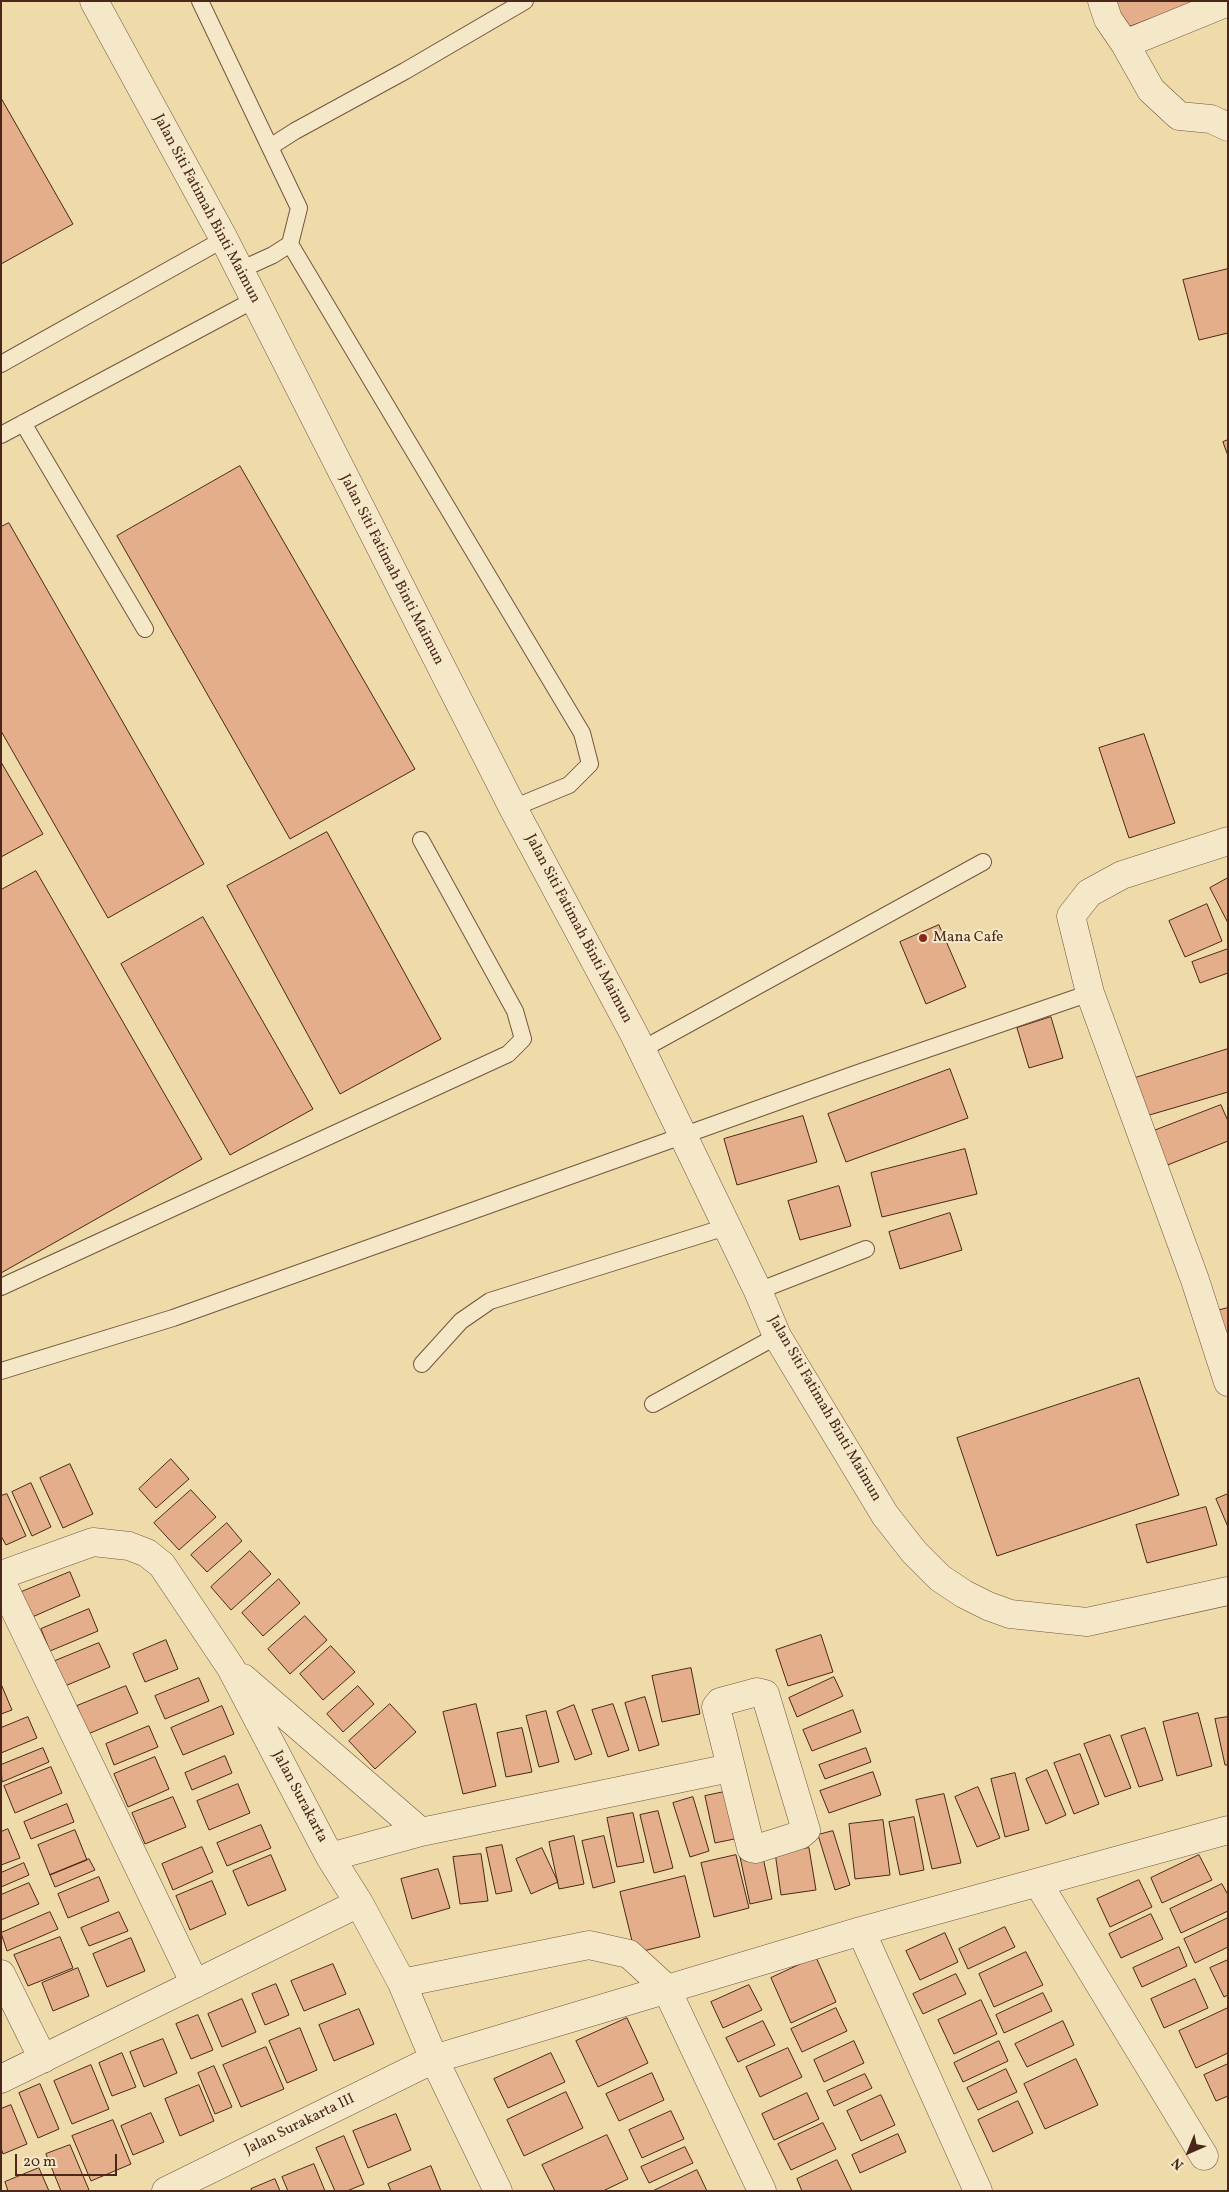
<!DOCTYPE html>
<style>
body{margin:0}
#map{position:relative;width:1229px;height:2192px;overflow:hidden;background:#efdbaa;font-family:Vollkorn,serif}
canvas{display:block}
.frame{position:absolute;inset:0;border:2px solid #4a271a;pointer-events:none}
.north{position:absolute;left:1164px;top:2127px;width:50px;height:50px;-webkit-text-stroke:4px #f5e8c8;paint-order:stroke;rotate:224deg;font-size:14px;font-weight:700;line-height:20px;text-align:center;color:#4a271a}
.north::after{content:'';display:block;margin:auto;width:18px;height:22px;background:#4a271a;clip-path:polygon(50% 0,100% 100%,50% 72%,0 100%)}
.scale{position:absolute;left:15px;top:2154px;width:102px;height:22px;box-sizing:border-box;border:2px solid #4a271a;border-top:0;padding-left:6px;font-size:15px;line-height:18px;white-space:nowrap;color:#4a271a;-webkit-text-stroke:4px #f5e8c8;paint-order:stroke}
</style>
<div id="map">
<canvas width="1229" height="2192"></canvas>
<div class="frame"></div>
<div class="north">N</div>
<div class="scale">20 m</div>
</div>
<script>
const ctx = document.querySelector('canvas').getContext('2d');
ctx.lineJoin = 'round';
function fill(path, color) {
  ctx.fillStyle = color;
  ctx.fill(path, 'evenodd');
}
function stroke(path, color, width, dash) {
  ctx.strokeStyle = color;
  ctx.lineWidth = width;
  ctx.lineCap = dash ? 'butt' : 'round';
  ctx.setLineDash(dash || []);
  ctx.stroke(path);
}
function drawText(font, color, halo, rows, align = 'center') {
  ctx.font = font + ' Vollkorn,serif';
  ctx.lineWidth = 4;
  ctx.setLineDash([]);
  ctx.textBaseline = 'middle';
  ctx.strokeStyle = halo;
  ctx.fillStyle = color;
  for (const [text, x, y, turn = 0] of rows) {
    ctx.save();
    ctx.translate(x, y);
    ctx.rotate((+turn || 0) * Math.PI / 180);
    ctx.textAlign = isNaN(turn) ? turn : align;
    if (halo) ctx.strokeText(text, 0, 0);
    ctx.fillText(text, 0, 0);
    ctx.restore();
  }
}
const building = new Path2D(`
 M1112,1H1198L1123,29Z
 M1,98L73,224L1,264Z
 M1228,269V333L1199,340L1183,280Z
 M1228,440V456L1223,442Z
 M240,466L415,769L290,839L117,536Z
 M9,523L204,864L108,918L1,731V527Z
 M1144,734L1175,823L1129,838L1099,748Z
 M1,762L43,834L1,857Z
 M327,832L441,1039L340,1094L227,886Z
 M36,871L202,1159L1,1273V890Z
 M1228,878V923L1210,888Z
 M1207,904L1222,941L1185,957L1169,921Z
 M203,917L313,1109L230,1155L121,964Z
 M939,925L966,987L926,1004L900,942Z
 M1228,949V973L1200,983L1192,962Z
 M1051,1017L1063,1058L1029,1068L1017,1028Z
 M1228,1049V1092L1146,1116L1135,1078Z
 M950,1069L968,1118L846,1162L828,1114Z
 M1221,1105L1228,1121V1141L1165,1166L1151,1132Z
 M803,1116L817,1162L737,1185L724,1139Z
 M965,1149L977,1194L882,1217L871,1173Z
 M839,1186L851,1226L800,1240L788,1201Z
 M950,1213L962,1250L900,1269L889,1232Z
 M1228,1308V1349L1212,1312Z
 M1139,1378L1179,1495L997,1556L957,1438Z
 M171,1459L189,1479L156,1508L139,1489Z
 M70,1464L93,1514L63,1528L40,1478Z
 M31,1483L51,1527L32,1536L12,1492Z
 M191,1490L216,1517L179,1550L154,1523Z
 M7,1494L26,1536L6,1545L1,1536V1496Z
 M1228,1494V1527L1216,1499Z
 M1206,1507L1217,1545L1147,1563L1136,1525Z
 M227,1523L242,1541L207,1572L191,1555Z
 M250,1551L271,1574L231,1610L211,1587Z
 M70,1572L80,1596L30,1618L19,1593Z
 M279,1579L300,1603L263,1636L242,1613Z
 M89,1609L98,1631L50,1651L41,1629Z
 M305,1616L327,1640L290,1674L268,1649Z
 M821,1635L833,1672L788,1686L776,1650Z
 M166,1640L178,1669L145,1682L133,1654Z
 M99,1643L110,1667L65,1686L55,1661Z
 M331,1646L355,1672L323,1700L300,1674Z
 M691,1668L700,1714L662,1722L652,1676Z
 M834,1677L843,1696L797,1717L789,1698Z
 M199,1678L209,1701L165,1719L155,1696Z
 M1,1684L12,1710L1,1714Z
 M126,1686L138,1713L88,1734L77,1706Z
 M358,1686L374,1704L343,1732L327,1714Z
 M645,1697L659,1745L639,1751L625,1703Z
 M390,1704L416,1732L375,1769L349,1741Z
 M476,1704L496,1786L463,1794L443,1712Z
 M613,1704L629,1750L608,1757L592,1710Z
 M574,1705L592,1754L575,1760L557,1712Z
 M222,1706L234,1734L183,1755L171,1728Z
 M853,1710L861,1732L812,1751L803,1730Z
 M546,1711L559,1762L539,1767L526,1716Z
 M1198,1713L1212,1766L1177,1776L1163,1722Z
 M28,1717L37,1738L1,1753V1728Z
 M1228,1717V1765H1225L1215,1719Z
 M149,1726L158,1747L114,1765L106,1744Z
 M522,1728L532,1772L506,1777L497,1733Z
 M1145,1728L1163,1780L1139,1787L1121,1736Z
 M1110,1735L1131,1788L1105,1797L1084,1744Z
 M43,1748L49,1762L2,1782L1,1765Z
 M866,1748L871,1762L825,1779L819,1765Z
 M1080,1754L1099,1804L1074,1814L1054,1763Z
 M225,1756L232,1773L192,1790L185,1773Z
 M155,1757L169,1789L128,1807L114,1774Z
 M51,1767L62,1793L15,1813L4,1786Z
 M1047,1770L1066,1815L1046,1824L1026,1779Z
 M873,1772L881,1795L829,1813L820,1791Z
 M1015,1773L1029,1830L1005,1837L991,1779Z
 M238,1784L250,1813L209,1830L197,1801Z
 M978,1787L1000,1838L977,1847L955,1797Z
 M729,1791L739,1838L715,1843L705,1796Z
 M944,1794L961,1863L932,1869L916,1800Z
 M173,1797L186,1827L145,1844L132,1813Z
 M693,1797L709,1851L690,1857L673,1803Z
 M67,1804L74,1822L31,1839L24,1822Z
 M658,1811L673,1868L654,1873L640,1815Z
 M633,1813L644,1862L617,1867L607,1818Z
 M914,1817L924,1870L900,1875L889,1822Z
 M883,1820L890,1875L855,1879L849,1824Z
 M261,1825L271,1848L227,1866L217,1843Z
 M8,1829L20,1858L1,1865V1832Z
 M75,1830L87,1860L50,1875L38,1845Z
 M833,1831L850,1885L835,1890L818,1835Z
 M574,1836L584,1884L559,1889L549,1842Z
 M604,1836L615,1882L593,1888L582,1841Z
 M502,1845L512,1891L496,1894L486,1848Z
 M202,1847L213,1872L173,1890L162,1864Z
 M542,1848L558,1882L531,1894L516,1859Z
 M809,1848L816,1890L781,1895L775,1852Z
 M762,1853L772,1899L750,1904L740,1857Z
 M481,1854L488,1901L460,1904L453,1857Z
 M271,1855L286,1890L248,1906L233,1871Z
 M736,1855L749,1908L714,1917L701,1863Z
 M1199,1855L1212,1880L1162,1903L1151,1878Z
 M89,1859L95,1870L55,1887L50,1875Z
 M24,1863L29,1875L1,1887V1873Z
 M438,1869L450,1908L412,1919L401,1879Z
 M685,1876L700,1937L635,1953L620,1892Z
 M99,1877L109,1901L68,1918L58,1894Z
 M1139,1880L1152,1907L1110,1927L1097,1899Z
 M212,1881L226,1914L190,1930L176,1896Z
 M29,1883L39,1904L1,1920V1895Z
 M1222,1884L1228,1895V1911L1181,1933L1170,1909Z
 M50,1912L58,1929L7,1951L1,1933Z
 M119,1912L128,1931L89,1946L81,1928Z
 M1151,1914L1163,1939L1121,1958L1109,1934Z
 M1228,1918V1947L1195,1963L1184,1939Z
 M1005,1927L1015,1947L968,1969L959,1949Z
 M945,1933L958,1962L920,1980L906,1951Z
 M60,1937L73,1968L28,1986L14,1955Z
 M131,1938L145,1971L107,1987L93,1954Z
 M1179,1947L1187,1966L1142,1987L1133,1968Z
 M1026,1952L1043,1985L994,2007L979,1974Z
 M816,1957L836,2002L791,2023L771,1978Z
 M1228,1960V1995L1224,1997L1210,1968Z
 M333,1964L346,1994L304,2011L291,1981Z
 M78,1968L89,1996L53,2011L42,1983Z
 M956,1974L966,1994L923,2014L913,1994Z
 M1195,1979L1208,2008L1164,2028L1151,1999Z
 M276,1984L289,2015L265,2025L252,1994Z
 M749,1985L762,2010L723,2028L711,2002Z
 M1043,1993L1052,2011L1004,2033L996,2015Z
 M242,1999L256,2032L222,2047L208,2014Z
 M981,2000L997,2034L954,2054L938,2020Z
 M836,2008L847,2031L802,2052L791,2029Z
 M1228,2008V2053L1196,2068L1179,2031Z
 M359,2009L374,2044L334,2061L319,2025Z
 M198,2015L213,2050L191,2059L176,2024Z
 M627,2018L648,2063L598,2087L576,2041Z
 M763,2021L775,2045L738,2062L726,2038Z
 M1063,2021L1074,2045L1027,2067L1015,2044Z
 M300,2028L317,2070L287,2083L269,2041Z
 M163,2039L177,2073L144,2087L130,2052Z
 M854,2041L864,2063L824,2082L814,2060Z
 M999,2041L1008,2061L963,2082L954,2063Z
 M266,2047L284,2089L241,2107L223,2065Z
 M788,2048L802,2077L760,2097L746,2067Z
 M122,2053L136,2087L112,2096L99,2063Z
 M551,2053L565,2082L508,2108L494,2079Z
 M1076,2059L1098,2105L1045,2129L1024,2084Z
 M1228,2064V2096L1216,2101L1204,2075Z
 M91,2065L109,2109L72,2124L54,2081Z
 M214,2066L232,2107L215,2114L198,2073Z
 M1006,2069L1017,2092L978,2110L967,2088Z
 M652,2073L664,2100L619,2121L606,2094Z
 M865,2074L872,2088L834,2106L827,2091Z
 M40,2084L59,2129L38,2138L19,2093Z
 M199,2085L214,2121L180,2136L165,2099Z
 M566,2092L583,2128L524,2156L507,2120Z
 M807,2093L819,2119L774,2140L762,2114Z
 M881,2095L895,2125L861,2141L847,2111Z
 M1018,2101L1033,2133L993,2152L978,2120Z
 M11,2105L27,2144L3,2154L1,2148V2109Z
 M671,2111L684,2139L642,2158L629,2130Z
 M151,2113L164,2142L133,2155L121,2126Z
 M396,2114L411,2150L368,2168L353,2131Z
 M113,2120L131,2164L91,2181L72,2136Z
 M823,2123L836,2149L791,2170L778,2144Z
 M898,2134L906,2152L860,2173L852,2155Z
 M607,2135L628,2179L603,2191H555L542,2165Z
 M344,2136L364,2184L347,2191H335L316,2148Z
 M70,2145L89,2190L87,2191H61L46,2154Z
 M685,2147L693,2163L649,2183L641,2167Z
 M837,2160L852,2191H802L797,2179Z
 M314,2164L325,2191H288L282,2177Z
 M431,2166L441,2191H391L388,2184Z
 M39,2168L49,2191H8L5,2182Z
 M697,2170L707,2191H653Z
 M275,2179L280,2191H252L251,2189Z`);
fill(building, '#e3ae89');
stroke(building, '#4a271a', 1);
const service = new Path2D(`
 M200,1L299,208L290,244L273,255L240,270
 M270,147L295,131L405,71L525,1
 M290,244L582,733L590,764L569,785L513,808
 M1,364L224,239
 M23,423L145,629
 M1,435L254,300
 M641,1050L983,862
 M1,1287L508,1054L523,1039L515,1011L421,840
 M758,1291L866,1249
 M422,1364L461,1321L490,1301L726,1227
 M1,1371L173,1318L858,1073L1090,993
 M653,1404L777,1336`);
const minor = new Path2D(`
 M1102,1L1108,19L1125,44L1151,90L1179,116L1211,119L1228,127
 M1125,44L1228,2
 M1228,841L1122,875L1089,893L1071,916L1090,993L1195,1280L1228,1382
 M1,1575L93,1542L129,1546L147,1553L162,1565L231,1668L330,1857L359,1903L402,1983L434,2059L498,2191
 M1,1581L195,1984
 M243,1678L421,1832
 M757,1692L765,1694L806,1830L800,1835L756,1849L751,1848L716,1707L720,1702Z
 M330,1857L421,1832L730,1768
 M1038,1883L1204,2156
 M861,1931L978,2191
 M1,1974L43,2059
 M402,1983L589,1945L629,1954L666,1988L762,2191
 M1,2079L359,1903
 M166,2191L434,2059L861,1931L1228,1830`);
const tertiary = new Path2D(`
 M94,1L224,239L513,808L634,1034L758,1291L777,1336L885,1515L914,1552L940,1578L964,1594L988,1606L1010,1614L1087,1622L1228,1591`);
stroke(service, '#73543e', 18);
stroke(minor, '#73543e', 29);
stroke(tertiary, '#73543e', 29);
stroke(service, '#f5e8c8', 16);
stroke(minor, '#f5e8c8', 28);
stroke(tertiary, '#f5e8c8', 28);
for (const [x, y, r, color] of [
 [923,938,5,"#8f2418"]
]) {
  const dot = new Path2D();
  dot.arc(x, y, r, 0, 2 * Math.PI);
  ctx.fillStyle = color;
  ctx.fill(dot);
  stroke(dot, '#f5e8c8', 2);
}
drawText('15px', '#4a271a', '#f5e8c8', [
 ["Jalan Siti Fatimah Binti Maimun",206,209,62],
 ["Jalan Siti Fatimah Binti Maimun",391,570,63],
 ["Jalan Siti Fatimah Binti Maimun",578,929,62],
 ["Jalan Siti Fatimah Binti Maimun",824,1409,60],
 ["Jalan Surakarta",299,1797,62],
 ["Jalan Surakarta III",300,2125,-26]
]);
drawText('15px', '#4a271a', '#f5e8c8', [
 ["Mana Cafe",933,938]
], 'left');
</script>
